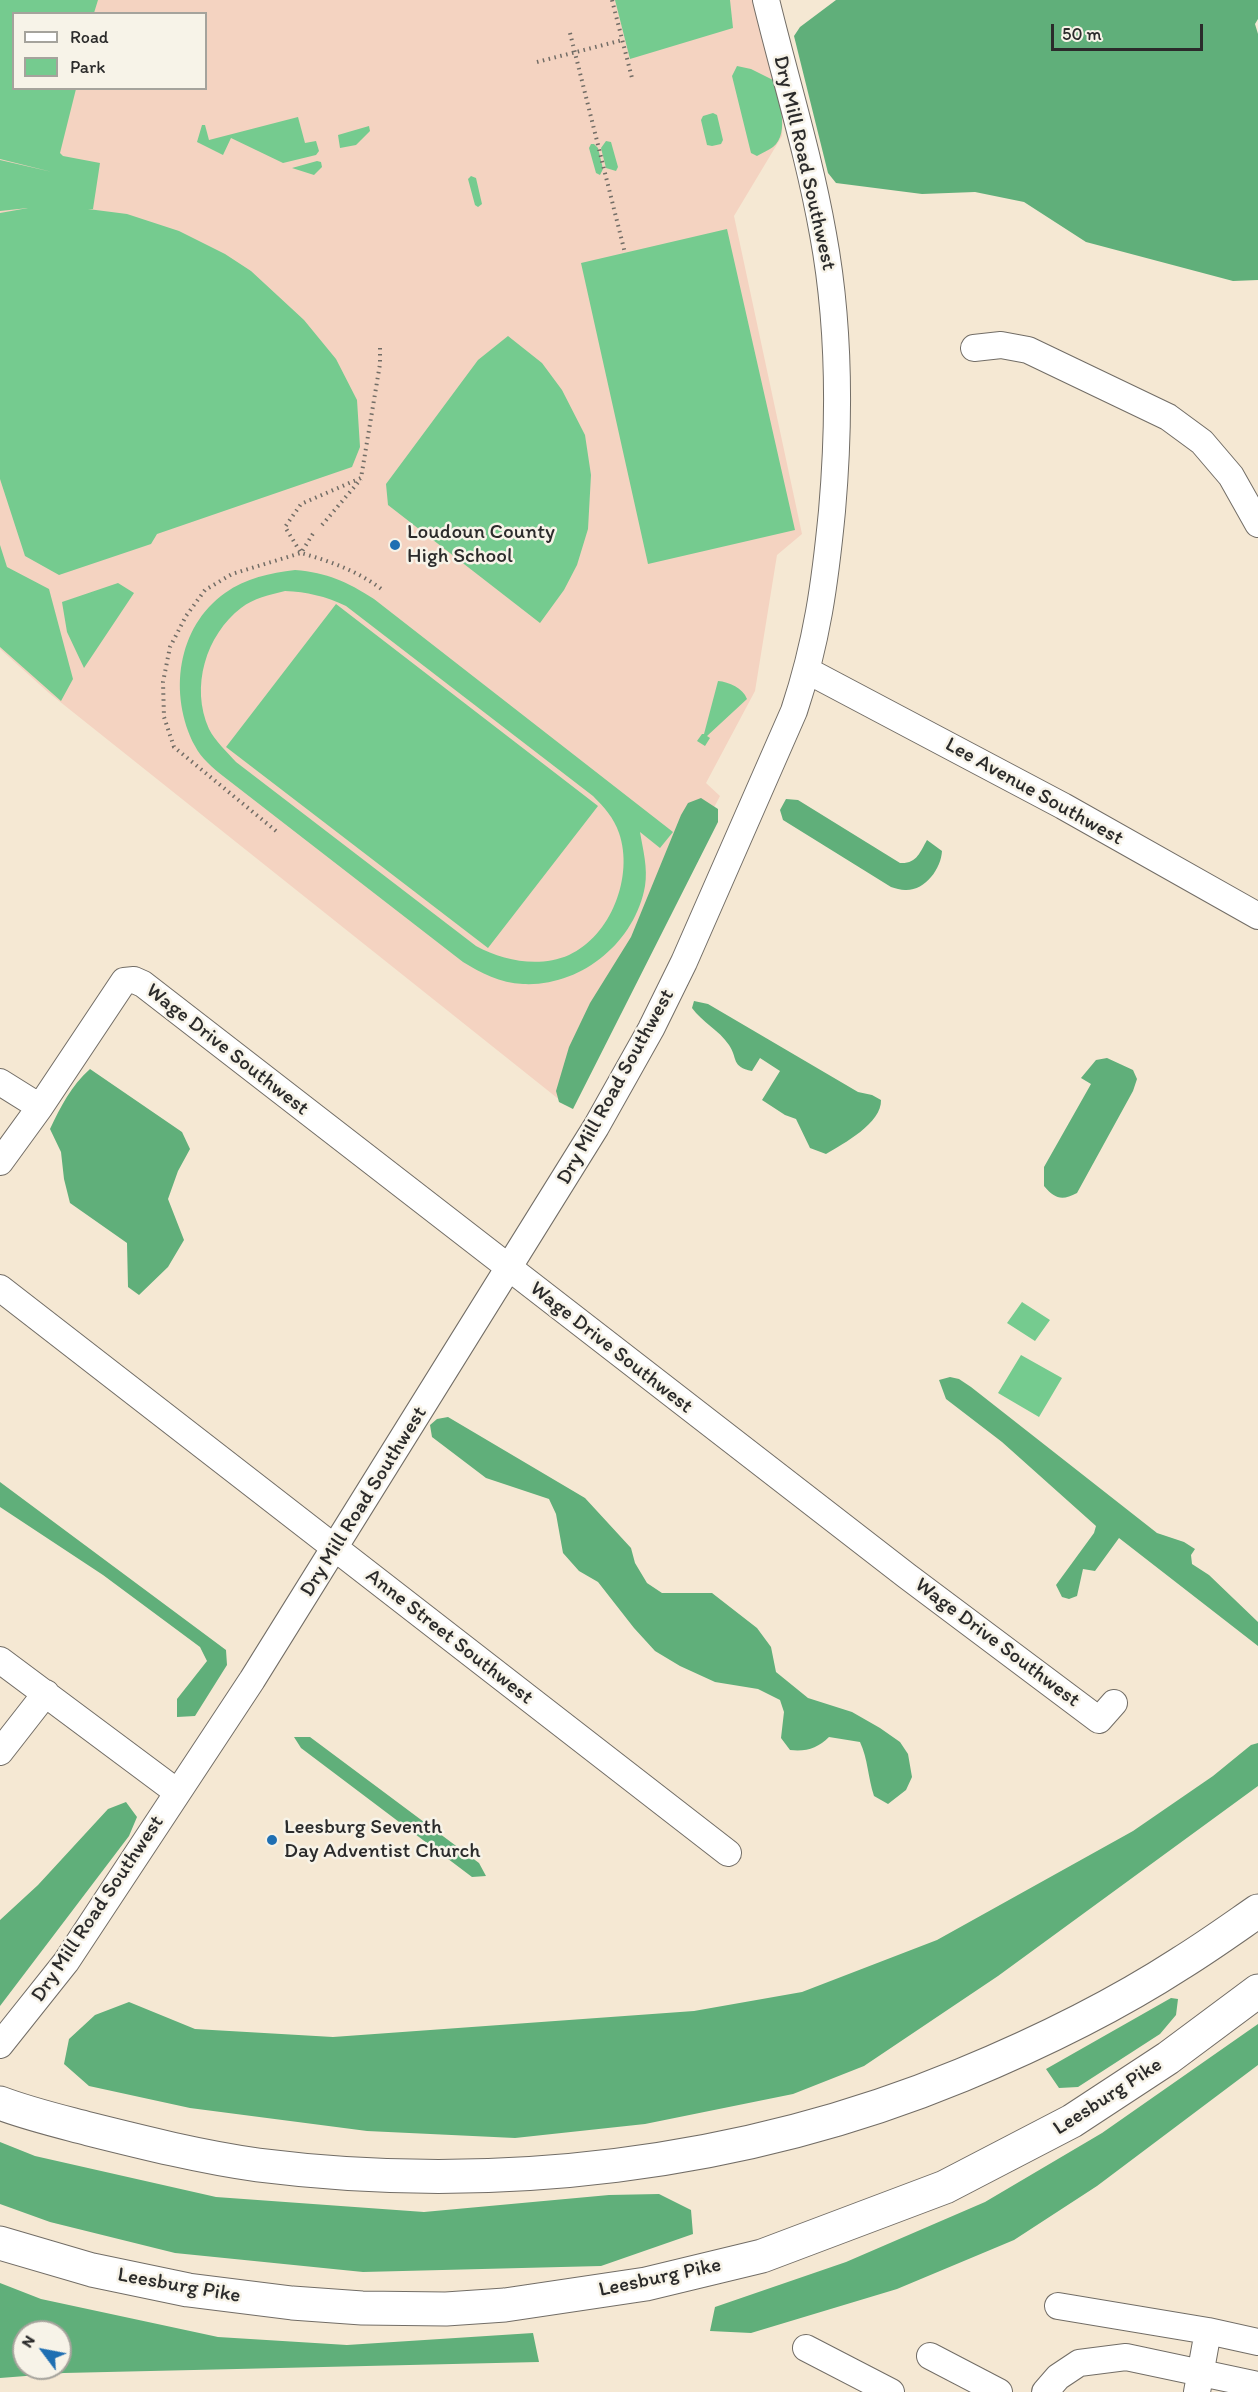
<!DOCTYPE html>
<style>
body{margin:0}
#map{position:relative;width:1258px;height:2392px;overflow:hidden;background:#f5e8d3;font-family:Itim,sans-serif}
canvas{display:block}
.legend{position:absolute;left:12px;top:12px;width:195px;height:78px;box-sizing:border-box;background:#f7f3e8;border:2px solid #a5a39c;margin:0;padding:8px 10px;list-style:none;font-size:18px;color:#2b2b2b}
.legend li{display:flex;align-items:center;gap:12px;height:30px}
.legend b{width:30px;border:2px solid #a5a39c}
.north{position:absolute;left:12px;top:2320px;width:60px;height:60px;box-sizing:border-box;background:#f7f3e8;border:2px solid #a5a39c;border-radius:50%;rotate:302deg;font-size:16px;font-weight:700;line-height:24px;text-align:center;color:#2b2b2b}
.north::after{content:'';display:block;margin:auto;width:21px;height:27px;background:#1f6fb2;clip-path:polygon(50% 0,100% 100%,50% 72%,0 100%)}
.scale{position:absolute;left:1051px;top:24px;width:152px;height:27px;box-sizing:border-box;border:3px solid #2b2b2b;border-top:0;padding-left:8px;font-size:18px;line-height:21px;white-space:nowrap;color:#2b2b2b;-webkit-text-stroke:4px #f7f3e8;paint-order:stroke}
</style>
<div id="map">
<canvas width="1258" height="2392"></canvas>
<ul class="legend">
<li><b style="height:8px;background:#fff"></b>Road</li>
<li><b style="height:16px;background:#75cb8f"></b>Park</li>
</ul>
<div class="north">N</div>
<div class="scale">50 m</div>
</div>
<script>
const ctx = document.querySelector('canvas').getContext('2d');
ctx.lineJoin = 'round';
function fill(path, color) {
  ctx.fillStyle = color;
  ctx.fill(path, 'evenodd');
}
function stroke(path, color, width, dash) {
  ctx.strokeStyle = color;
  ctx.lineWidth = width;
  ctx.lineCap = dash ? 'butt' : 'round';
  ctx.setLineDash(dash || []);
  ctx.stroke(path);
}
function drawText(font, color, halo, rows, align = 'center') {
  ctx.font = font + ' Itim,sans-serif';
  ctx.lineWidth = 5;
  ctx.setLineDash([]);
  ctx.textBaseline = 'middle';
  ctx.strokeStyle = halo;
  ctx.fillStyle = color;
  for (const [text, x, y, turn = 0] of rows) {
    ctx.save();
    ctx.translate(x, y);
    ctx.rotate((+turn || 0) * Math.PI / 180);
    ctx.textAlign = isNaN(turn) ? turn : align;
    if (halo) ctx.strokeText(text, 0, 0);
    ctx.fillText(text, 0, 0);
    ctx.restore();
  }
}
fill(new Path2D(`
 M0,0H755L783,116L782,136L734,216L802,534L777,555L755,691L706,783L720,796L561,1101L49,693L0,649ZM14,14H206V88H14Z`), '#f4d3c1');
fill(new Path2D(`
 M0,0H98L94,13L14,14V88L76,89L60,153L63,156L100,163L93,209H88L127,214L179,231L225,254L251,271L304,320L336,359L357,400L360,447L352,467L157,534L151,544L59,575L25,556L0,479V213L28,208L0,211V160L52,172L0,159Z
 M615,0H730L733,28L630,59Z
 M737,66L751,69L773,80C778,97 791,133 773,147C769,150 762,153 757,156L751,153L732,76Z
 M713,113L717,115L723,140L721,144L712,146L707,145L701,120L703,116Z
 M298,117L305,143L316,141L319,151L316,155L283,163L231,138L223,155L197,142L202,125H205L209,140Z
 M369,126L370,131L356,145L340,148L338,135Z
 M606,141L611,142L618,167L616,171L606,168L601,148Z
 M591,144H594L598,148L603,169L600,175L596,173L589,148Z
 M317,161L321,162L322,167L314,175L292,168Z
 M471,176L476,178L482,204L478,207L475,205L468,179Z
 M727,229L795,530L648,564L581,263Z
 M508,336L542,363L562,390L585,435L591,475L588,529L577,565L564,590L540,623L388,505L386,484L478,360Z
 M0,545L7,567L49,589L73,679L61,701L0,647Z
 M295,570C328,573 346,581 374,599L673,832L660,848L640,832C643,850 648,868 645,886C635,943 580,987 523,984C500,983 481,973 463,962L223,776C213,768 201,758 195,746C168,695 177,627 225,593C246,578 270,573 295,570ZM285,591C307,592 325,596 346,606L593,796C604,807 614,818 619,833C634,876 611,936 569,955C539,968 504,961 476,946L236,762C227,752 215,741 209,729C190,687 206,635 241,608C254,598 269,595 285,591Z
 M118,583L134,593L84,668L67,632L62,602Z
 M336,604L598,806L488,948L226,747Z
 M718,681C729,682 743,688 747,699L707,736L710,738L705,746L697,741L702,734H704Z
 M1022,1302L1050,1320L1035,1341L1007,1323Z
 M1021,1355L1062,1378L1039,1417L998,1393Z`), '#75cb8f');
fill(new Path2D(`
 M836,0H1258V19L1255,24L1258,34V280L1233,281L1086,242L1024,202L975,192L922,194L836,183L828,173L794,36L800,27Z
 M701,798L718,809V822L573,1109L559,1102L556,1091L569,1047L590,1003L631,937L681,815L688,803Z
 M786,799L798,800L900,863C917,864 920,852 927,840L942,851C941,869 925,891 905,890C901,890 895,888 891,887L783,820L780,810Z
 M694,1001L708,1004L858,1092L872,1095L881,1100C882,1123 843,1144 826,1154L810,1148L796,1119L785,1115L762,1100L780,1071L760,1058L752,1071C731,1067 738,1058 729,1045C719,1030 702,1022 692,1008Z
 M1107,1058L1133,1070L1137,1079L1133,1091L1077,1193C1062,1201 1055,1199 1044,1186V1167L1091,1084L1081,1078L1096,1060Z
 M90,1069L182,1132L190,1149L178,1171L168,1199L184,1240L168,1267L139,1295L128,1287L127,1243L70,1203L64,1179L61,1152L50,1129C61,1106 71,1086 90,1069Z
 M950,1377L959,1379L971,1387L1157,1533L1184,1542L1195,1549L1191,1555L1192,1564L1209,1575L1258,1622V1646L1119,1538L1095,1571L1083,1569L1077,1596L1069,1599L1062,1597L1056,1585L1094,1533L1096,1526L1002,1442L946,1399L939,1380Z
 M448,1417L585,1498L631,1548L635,1563L647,1583L662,1593H712L757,1628L771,1647L776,1672L808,1698L852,1712L880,1728L900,1742L908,1754L912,1777L906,1790L888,1804L874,1796C868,1778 868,1759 860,1742L829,1737C818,1748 806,1752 790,1750L781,1738L784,1712L780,1700L758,1689L715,1682L680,1666L655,1651L634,1628L598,1582L579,1571L563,1553L556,1514L549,1499L486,1478L432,1437L430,1425L437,1419Z
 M0,1482L226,1650L227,1665L195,1716L177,1717V1699L207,1661L200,1647L103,1575L0,1507Z
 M294,1737H310L479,1863L486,1876L472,1877L301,1748Z
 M1258,1743V1786L998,1976L864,2066L793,2094L645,2124L515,2138L367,2131L190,2108L89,2086L64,2064L69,2039L95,2015L129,2002L195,2029L333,2037L694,2011L802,1992L937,1940L1133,1831L1213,1776L1251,1745Z
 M126,1802L137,1817L129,1836L0,2006V1920L38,1885L108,1809Z
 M1171,1998L1178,1999L1176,2015L1160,2034L1078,2087L1059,2088L1046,2069Z
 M1258,2024V2065L1097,2186L1014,2240L897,2289L751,2333L710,2331L715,2307L846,2262L985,2202L1102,2133Z
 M0,2142L35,2156L216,2197L424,2212L609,2195L659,2194L691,2210L693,2234L601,2266L363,2272L175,2253L50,2222L0,2204Z
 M0,2283L41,2299L218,2337L347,2345L533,2333L539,2362L64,2373L0,2378ZM24,2332H60V2368H24Z`), '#60af7a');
const minor = new Path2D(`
 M974,348L1001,345L1028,350L1168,417L1202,442L1231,476L1258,524
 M808,671L1063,806L1258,916
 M0,1082L40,1107
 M0,1162L40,1107L124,981L134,980L143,984L907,1576L1099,1720L1114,1703
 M0,1288L728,1853
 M0,1660L177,1792
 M0,1752L46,1693
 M0,2045L66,1962L252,1680L596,1127L651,1029L684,962L794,711C817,642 825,583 832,511C840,419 840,326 823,234C809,155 785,78 766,0
 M1058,2306L1208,2331L1197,2392
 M1208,2331L1258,2342
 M806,2348L891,2392
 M930,2356L999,2392
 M1045,2392L1058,2377L1079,2363L1126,2357L1258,2385`);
const highway = new Path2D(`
 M0,2103C29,2114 59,2121 89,2129C145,2143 201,2157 258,2165C494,2195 742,2166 962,2075C1037,2044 1113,2007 1181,1963C1207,1947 1232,1929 1258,1911
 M0,2243L92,2270L188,2290L292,2303L362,2308L446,2309L505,2305L646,2284L762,2256L945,2187L1072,2121L1168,2058L1258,1991`);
stroke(minor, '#726d66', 28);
stroke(highway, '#726d66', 35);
stroke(new Path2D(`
 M612,0L632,78
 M570,33L625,253
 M537,62L623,40
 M380,348V364L361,478L301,504L285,527L301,553C330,561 360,572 384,591
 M322,525L361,479
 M276,831L174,747L164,717L163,682L170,647L186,616L205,590L232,574L301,553L314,532`), '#726d66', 4, [1.5, 4.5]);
stroke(minor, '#fff', 26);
stroke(highway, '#fff', 33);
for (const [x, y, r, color] of [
 [395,545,6,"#1f6fb2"],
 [272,1840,6,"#1f6fb2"]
]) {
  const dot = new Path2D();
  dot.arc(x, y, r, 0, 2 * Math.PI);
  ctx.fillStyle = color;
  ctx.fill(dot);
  stroke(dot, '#f7f3e8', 2);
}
drawText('21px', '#2b2b2b', '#f7f3e8', [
 ["Dry Mill Road Southwest",804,163,77],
 ["Lee Avenue Southwest",1034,792,29],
 ["Wage Drive Southwest",227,1050,38],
 ["Dry Mill Road Southwest",616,1087,-61],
 ["Wage Drive Southwest",611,1348,38],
 ["Dry Mill Road Southwest",364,1502,-58],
 ["Anne Street Southwest",449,1637,38],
 ["Wage Drive Southwest",997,1643,37],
 ["Dry Mill Road Southwest",98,1909,-56],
 ["Leesburg Pike",1108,2097,-33],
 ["Leesburg Pike",660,2278,-12],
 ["Leesburg Pike",179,2286,10]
]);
drawText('21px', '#2b2b2b', '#f7f3e8', [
 ["Loudoun County",407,533],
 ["High School",407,557],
 ["Leesburg Seventh",284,1828],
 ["Day Adventist Church",284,1852]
], 'left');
</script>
